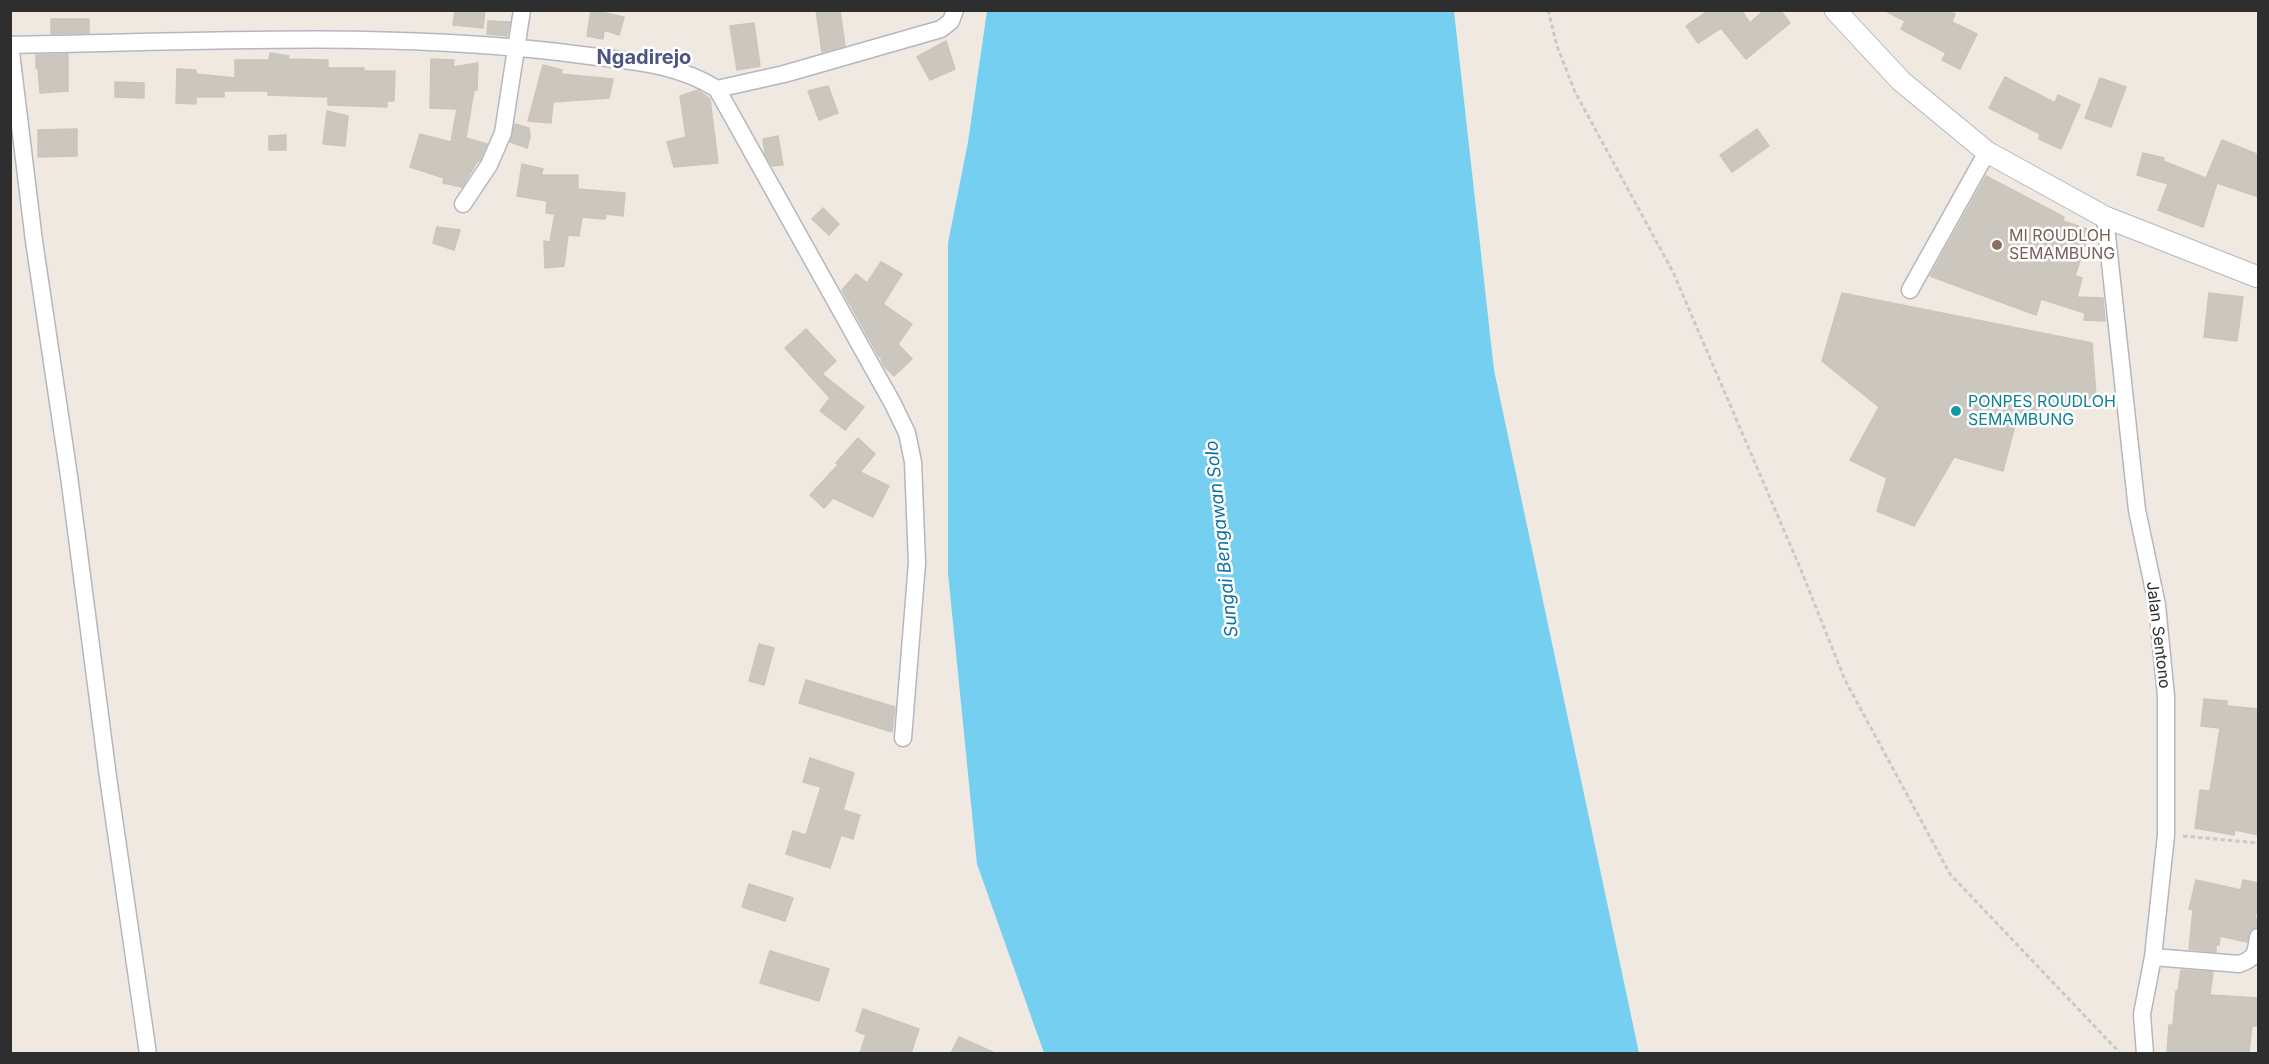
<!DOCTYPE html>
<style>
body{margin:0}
#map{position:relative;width:2269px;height:1064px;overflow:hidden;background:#efe9e1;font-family:Inter,sans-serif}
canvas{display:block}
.frame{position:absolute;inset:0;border:12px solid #2e2e2e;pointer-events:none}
</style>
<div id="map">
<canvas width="2269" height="1064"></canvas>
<div class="frame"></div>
</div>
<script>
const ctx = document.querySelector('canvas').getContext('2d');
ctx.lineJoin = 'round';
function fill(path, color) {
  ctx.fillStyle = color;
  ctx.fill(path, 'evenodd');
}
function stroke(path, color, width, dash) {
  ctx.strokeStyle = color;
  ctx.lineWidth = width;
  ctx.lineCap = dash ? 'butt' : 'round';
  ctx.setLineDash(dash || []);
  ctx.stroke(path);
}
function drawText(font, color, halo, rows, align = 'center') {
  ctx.font = font + ' Inter,sans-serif';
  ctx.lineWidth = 5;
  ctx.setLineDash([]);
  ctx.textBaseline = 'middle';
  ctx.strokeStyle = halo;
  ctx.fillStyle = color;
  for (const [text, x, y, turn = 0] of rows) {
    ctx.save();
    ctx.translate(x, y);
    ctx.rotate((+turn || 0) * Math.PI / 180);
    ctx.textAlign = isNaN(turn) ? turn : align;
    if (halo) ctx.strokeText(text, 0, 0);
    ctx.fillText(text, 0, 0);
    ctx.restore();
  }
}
fill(new Path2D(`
 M987,11H1454L1494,370L1639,1053H1044L977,864L948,573V243L968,142Z`), '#75cff0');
const building = new Path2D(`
 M455,10H485L483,28L453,25Z
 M591,10L624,17L619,35L604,30L603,39L587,36Z
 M816,10H840L845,46L822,52Z
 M1709,10H1741L1750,23L1764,10H1780L1790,23L1746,59L1721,28L1698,43L1686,26Z
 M1884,10H1947L1955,14L1952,22L1977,34L1960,69L1942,60L1946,53L1901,29L1905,21Z
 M51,19H89V33L51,34Z
 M488,21L510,22L507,36L487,34Z
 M754,23L760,66L737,70L730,26Z
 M946,41L955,69L930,80L917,57Z
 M270,53L289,56L288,59L328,60V68H364V71H395L394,101H387V107L328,105V97L268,95V91H224V97H196V104L176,103L177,69L196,70V74L235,78V60H269Z
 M68,54V91L40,93L38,68H36V55Z
 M431,59L454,60L453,67L478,63L477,90H474L466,138L487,144L480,160L477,162L462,187L443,183L444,178L410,167L420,134L451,142L457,109L430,108Z
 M543,65L562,70L561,74L613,79L609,98L553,102L551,123L528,121Z
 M2005,77L2055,103L2058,95L2080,105L2061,149L2039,139L2040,134L1989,108Z
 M2100,78L2126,87L2111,127L2085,118Z
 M115,82L144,83V98L115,97Z
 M828,86L838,113L819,120L808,91Z
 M698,90L710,99L718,163L674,167L667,142L686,137L680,96Z
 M327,111L348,116L345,146L323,144Z
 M515,124L529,128L530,137L527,148L510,142Z
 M77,129V156L38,157V130Z
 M1757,129L1769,146L1732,172L1720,155Z
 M286,135V150H269V136Z
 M778,136L783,165L772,166L765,154L763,139Z
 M2222,140L2259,155V197L2217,183L2203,227L2158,210L2168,184L2137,175L2143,153L2164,158L2163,161L2211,180L2206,178Z
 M522,164L543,169L541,175H578V189L625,193L623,216L606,214L605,219L582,217L579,236L568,235L564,266L545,268L544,241L550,242L555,214L546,213L547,201L517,196Z
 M1986,176L2064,217L2063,221L2090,230L2075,276L2082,278L2077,297L2103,298L2105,321L2084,320L2085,313L2041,299L2036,315L1930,276Z
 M823,208L839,224L829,235L812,219Z
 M437,227L460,230L454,250L433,243Z
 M881,262L902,274L883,304L912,324L898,344L912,359L894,376L884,366L881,360L882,359L878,355L842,290L856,274L867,283Z
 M1842,293L2092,343L2096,397L2018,414L2003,471L1954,457L1914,526L1877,511L1887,478L1850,460L1879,407L1822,361Z
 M2209,293L2243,297L2237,341L2204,337Z
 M806,329L836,361L822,374L864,407L845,430L820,411L830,398L785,348Z
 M858,438L875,454L860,472L889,486L873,517L833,498L824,508L810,495L838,465L836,463Z
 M759,644L774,648L764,685L749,681Z
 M806,680L895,707L892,732L799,703Z
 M2204,699L2227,701V706L2259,709V835L2235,830L2234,835L2195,828L2200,790L2210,791L2220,728L2201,726Z
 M810,758L854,773L843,810L860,815L853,839L841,835L830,868L786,854L793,831L806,835L821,787L803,782Z
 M2196,880L2241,890L2243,880L2259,883V901L2255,918L2259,919V927L2250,930L2247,942L2220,936L2219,945H2216V952L2189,949L2193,910L2189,909Z
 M749,884L793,898L785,921L742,907Z
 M770,951L829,969L819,1001L760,983Z
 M2181,970L2213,972L2210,995L2259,998V1026H2252L2249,1053H2167L2169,1025H2173L2176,991H2178Z
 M863,1009L919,1029L911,1053H860L866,1035L856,1031Z
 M959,1037L995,1053H951Z`);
fill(building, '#cbc7bf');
stroke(building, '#cbc5ba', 1.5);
const minor = new Path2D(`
 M10,44L34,241L69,476L108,777L148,1054
 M11,45C200,42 394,30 582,55C629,61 676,63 717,89L784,74L941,29L951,21L955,10
 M717,89L893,404L907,433L913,462L917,563L903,738
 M463,204L489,165L503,133L522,10
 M2105,217L2137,510L2157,605L2166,696V835L2153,957L2142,1014L2145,1054
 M1910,290L1987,152
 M2153,957L2239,964C2255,959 2256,953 2258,937`);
const tertiary = new Path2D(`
 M1835,10L1901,81L1987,152L2105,217L2258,277`);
stroke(minor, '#b4b7c1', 19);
stroke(tertiary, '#b4b7c1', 23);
stroke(new Path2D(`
 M1548,10L1557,46L1575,92L1673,272L1801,570L1845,680L1950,874L2121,1054
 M2183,836L2258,843`), '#c9c9c9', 3, [4.5, 3]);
stroke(minor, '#fff', 16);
stroke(tertiary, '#fff', 21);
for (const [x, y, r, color] of [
 [1997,245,6,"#8d6e63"],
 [1956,411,6,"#0f9aa8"]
]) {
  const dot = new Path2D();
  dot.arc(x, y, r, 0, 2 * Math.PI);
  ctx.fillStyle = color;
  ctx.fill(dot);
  stroke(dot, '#fff', 2);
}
drawText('16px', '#785e54', '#fff', [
 ["MI ROUDLOH",2009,236],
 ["SEMAMBUNG",2009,254]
], 'left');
drawText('16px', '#0d838f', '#fff', [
 ["PONPES ROUDLOH",1968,402],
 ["SEMAMBUNG",1968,420]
], 'left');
drawText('16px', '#2e2e2e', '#fff', [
 ["Jalan Sentono",2158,635,83]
]);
drawText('italic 18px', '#0d6fa3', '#fff', [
 ["Sungai Bengawan Solo",1222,539,-96]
]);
drawText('bold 20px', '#4d5680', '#fff', [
 ["Ngadirejo",644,58]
]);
</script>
